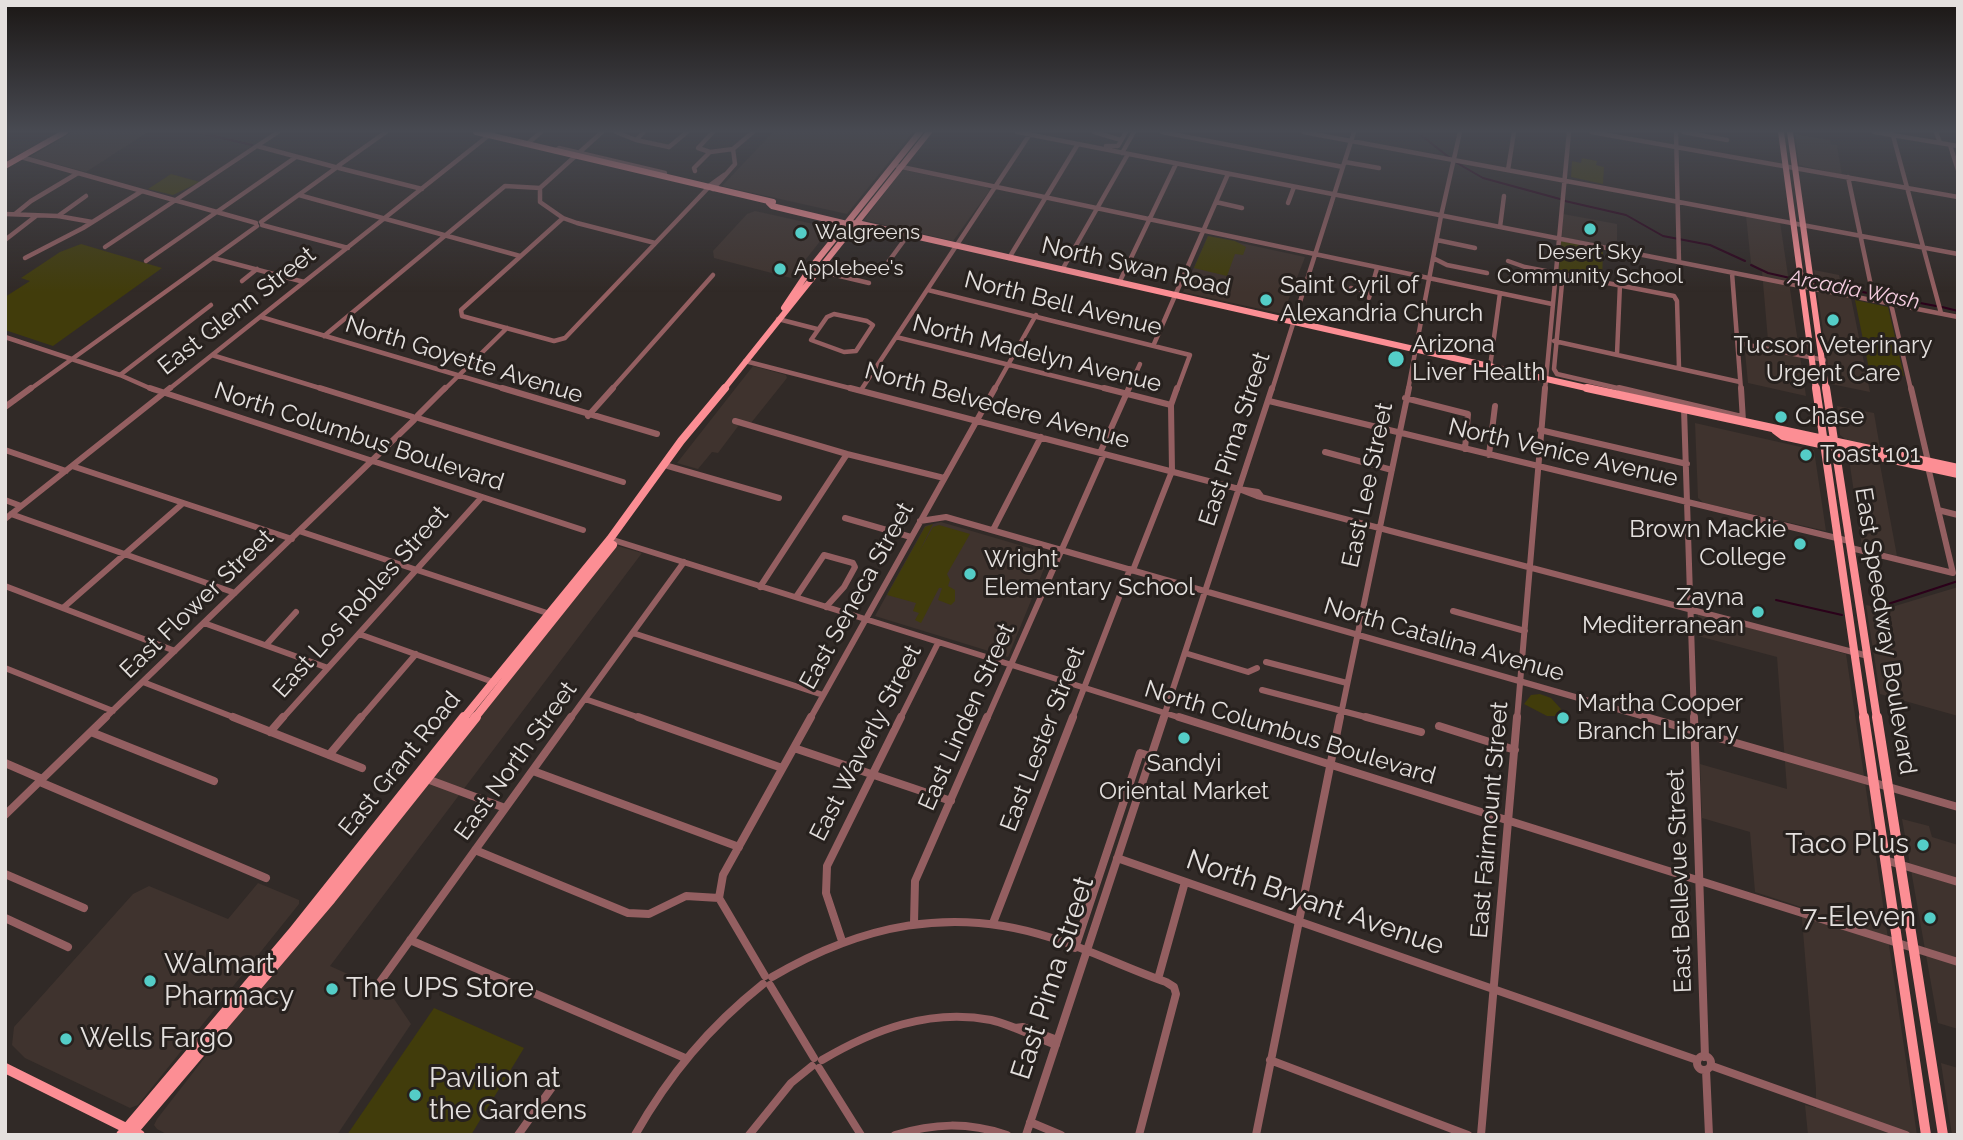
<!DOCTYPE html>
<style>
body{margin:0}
#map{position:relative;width:1963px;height:1140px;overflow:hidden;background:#312a27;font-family:Raleway,sans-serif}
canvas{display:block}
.frame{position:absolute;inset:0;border:7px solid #e4e0de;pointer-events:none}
</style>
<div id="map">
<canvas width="1963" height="1140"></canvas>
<div class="frame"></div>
</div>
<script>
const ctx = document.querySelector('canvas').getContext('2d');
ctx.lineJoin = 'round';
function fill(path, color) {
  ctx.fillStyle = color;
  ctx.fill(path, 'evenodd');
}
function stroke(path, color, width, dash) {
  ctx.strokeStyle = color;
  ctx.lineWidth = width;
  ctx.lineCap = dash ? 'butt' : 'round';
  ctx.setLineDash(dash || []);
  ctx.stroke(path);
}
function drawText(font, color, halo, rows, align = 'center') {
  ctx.font = font + ' Raleway,sans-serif';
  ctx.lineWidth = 6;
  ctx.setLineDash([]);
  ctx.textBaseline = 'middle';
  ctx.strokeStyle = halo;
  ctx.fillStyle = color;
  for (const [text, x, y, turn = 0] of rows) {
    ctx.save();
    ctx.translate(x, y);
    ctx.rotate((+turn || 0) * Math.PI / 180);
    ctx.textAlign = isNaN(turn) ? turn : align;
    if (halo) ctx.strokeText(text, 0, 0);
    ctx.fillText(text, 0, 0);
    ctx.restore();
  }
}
fill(new Path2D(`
 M72,132H148L86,172L30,157Z
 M773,132H913L847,214L722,186Z
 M1795,134L1830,140L1831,144L1837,145L1842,175L1799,165Z
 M904,170L986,187L990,190L953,241L864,220L900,172Z
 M755,211L827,227L829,230L791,278L714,258L713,251L747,214Z
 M1563,214L1617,224V248L1562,237Z
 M1746,216L1780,222L1806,396L1748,383L1745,352L1748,349L1769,352L1762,271L1751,263Z
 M1208,236L1305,257L1283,314L1183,292Z
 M1814,270L1839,275L1843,296L1851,298L1870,392L1831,384Z
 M753,366L786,375L787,378L751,423L742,421L718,453L712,452L698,469L677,463Z
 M1837,406L1874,413L1880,448L1849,442L1840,435Z
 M1695,423L1814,450L1826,531L1704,503L1698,498Z
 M1848,452L1879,459L1897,556L1862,547Z
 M941,522L1050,554L1008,657L875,616L925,526Z
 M614,545L642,553L330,966L390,993L411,1024L337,1135H168L157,1129L154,1125L157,1119L411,792Z
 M1958,587V716L1880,694L1866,605L1885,609Z
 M1698,614L1846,654L1917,1135H1808L1805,1105L1816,1108V1089L1801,907L1755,892L1750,832L1702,818L1700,764L1787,789L1777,657L1698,636Z
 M1902,819L1929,826L1932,837L1958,845V1029L1938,1023Z
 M258,883L299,900V904L138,1105L130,1108L25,1058L12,1045L14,1027L133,894L149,886L228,919Z
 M1941,1063L1958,1068V1135H1952Z`), '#3f332e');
fill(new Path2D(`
 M1582,158L1597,161L1596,165L1604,167L1603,184L1571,177L1572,161L1581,163Z
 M171,174L200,182L173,195L148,189Z
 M1208,236L1235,241L1246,247L1243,255L1235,254L1227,276L1194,268Z
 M1561,241L1594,247L1603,252L1602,279L1559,270Z
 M81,244L162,268L53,346L5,330V297L30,281L21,278L60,252Z
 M1855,300L1888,307L1904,376L1869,369Z
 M933,524L919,552L933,527L939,525L970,534L947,574L950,580L948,586L955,590V601L951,605L938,600L942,588H939L921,623L915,620L919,613L913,611L916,603L887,595L925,527Z
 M1540,694L1551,698L1561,709L1556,716H1547L1524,704L1531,695Z
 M434,1008L524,1048L471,1135H347Z`), '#413c0b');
stroke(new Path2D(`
 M196,132L252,145
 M1417,132L1450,158
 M1457,163L1483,178L1560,199
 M1565,201L1626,215L1663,236L1710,245L1745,261
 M1751,265L1768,273L1799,280
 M1815,283L1936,306
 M1942,307L1958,311
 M1776,600L1842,615
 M1879,607L1958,581`), '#2b011a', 2);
stroke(new Path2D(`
 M616,132L636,140L669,147
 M1017,132L1958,317
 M1094,132L1121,140
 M1162,132L1343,167
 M1303,132L1958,254
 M1591,132L1958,197
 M1676,132L1679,262
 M1683,132L1727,140
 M1874,132L1958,146
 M1892,132L1941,313
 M1936,132L1940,143
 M636,140L644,132
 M527,144L541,132
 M1950,145L1958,170
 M257,146L335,167
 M1106,146H1118L1126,132
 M669,147L687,132
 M555,151L559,148L665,173L663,176
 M710,152L698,148L713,132
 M1122,153L1134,132
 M21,157L256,223
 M1345,162L1379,168
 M338,166L386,132
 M897,166L1552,304
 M339,168L422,189
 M1508,170L1514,132
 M695,171L694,168L710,152L733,149
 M1848,177L1874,300
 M540,188L602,132
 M706,188L724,175
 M713,189L735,164L733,149L753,132
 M299,195L520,256
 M1216,202L1242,208
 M1288,203L1294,187
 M5,214L58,216L92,222
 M15,214L31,201L78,173
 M58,216L86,196
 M563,218L461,310L462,316L554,341L565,338L708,188
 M261,222L336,168
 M262,225L348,248
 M1500,227L1504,196
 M5,240L36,216
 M1437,240L1475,248
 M105,247L278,132
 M25,258L83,228L142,191
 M213,258L304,282
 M1009,258L1078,144
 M1433,258L1447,265L1487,273
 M146,261L296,157
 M1508,261L1525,267L1674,296
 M886,265L908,235
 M810,269L869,283
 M1062,270L1128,154
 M1563,272L1554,369L1557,374L1626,390
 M1732,273L1741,390
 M242,281L257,269
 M1119,283L1176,164
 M1351,288L1371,292
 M928,290L1190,355
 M1674,296L1677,301L1679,368
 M1369,298L1377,268
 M1891,304L1911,390
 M834,314L867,321L873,325L856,351L844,352L811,340L827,317Z
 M261,317L508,390
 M778,319L817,329
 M324,336L505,186L540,188V202L563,218L577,223L655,243
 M5,337L120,375L154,390
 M896,337L1111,390
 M1554,341L1740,382
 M1738,343L1824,360
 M1154,344L1228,174
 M1617,354L1620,284
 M212,355L326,390
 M745,361L857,390
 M1490,367L1500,293
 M120,375L211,305
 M29,390L257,226
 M168,390L493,132
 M444,390L507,328
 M611,390L713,275
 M861,390L1030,134
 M994,390L1036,315
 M1128,390L1140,364
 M1177,390L1190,355
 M1272,390L1354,132
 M1408,390L1441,216L1460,132
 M1545,390L1569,132`), '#945f61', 4.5);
stroke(new Path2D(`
 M150,388L583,530
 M320,388L413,417
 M502,388L657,434
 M850,388L1239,489
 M1104,388L1171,405
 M1619,388L1742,417
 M1741,388L1743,421
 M1911,388L1928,461
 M1405,398L1468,414L1465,449
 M1269,401L1849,541
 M5,407L31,388
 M1684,409L1694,719
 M418,415L445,388
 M588,416L613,388
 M418,418L623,482
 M735,421L847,454L944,478
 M1540,430L1687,464
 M5,450L66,471
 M1325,452L1392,470
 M1100,453L1129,388
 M1489,455L1495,406
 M72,466L292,539
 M668,466L779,498
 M1261,496L1258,492L1239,489L1257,496L1868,656
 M5,500L21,506
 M1938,510L1958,515
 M11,514L235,593
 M845,518L911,537
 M5,519L170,388
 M920,521L946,517L1652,719
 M993,530L1041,437
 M299,531L547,613
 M610,539L1184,719
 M1851,548L1953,573L1928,467
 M1133,570L1172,471L1171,405L1177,388
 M5,586L175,651
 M760,587L847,454
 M796,597L824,555L853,563L855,567L844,587L826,607
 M63,608L182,504
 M1453,611L1525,631
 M204,623L328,668
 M633,633L823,695
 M359,634L493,682
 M266,645L296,612
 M1185,653L1248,672L1257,668
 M1266,662L1347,683
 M5,668L113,711
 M143,682L238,719
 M1262,690L1373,719
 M585,699L643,719
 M104,719L414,420
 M282,719L481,498
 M360,719L416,654
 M570,719L684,562
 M810,719L995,388
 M900,719L938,643
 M987,719L1104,454
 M1072,719L1130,569
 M1163,719L1272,388
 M1340,719L1409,388
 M1517,719L1545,388`), '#945f61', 6);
stroke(new Path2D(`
 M233,717L362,768
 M638,717L782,768
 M1179,717L1958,962
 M1366,717L1421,732
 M1646,717L1958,807
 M1694,717L1705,1057
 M1439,726L1515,750
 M91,732L214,781
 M270,732L283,717
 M794,748L951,801
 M329,755L361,717
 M5,763L42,779
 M533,771L739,847
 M427,779L505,808
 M40,782L266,878
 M5,815L106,717
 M475,850L628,913L649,914L686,896L719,898
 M1117,858L1697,1060
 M1885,860L1958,882
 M5,874L84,908
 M719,898L723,875L811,717
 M719,898L765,976
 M5,918L68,947
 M914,923L915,881L987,717
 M993,923L1073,717
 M410,940L685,1058
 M842,941L826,893L827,866L901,717
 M1075,948L1140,753L1150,756
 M772,977C861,925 952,905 1052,938C1091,950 1128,969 1166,982L1174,987L1176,994L1139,1135
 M1158,979L1185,882
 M380,982L571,717
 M770,985L814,1058
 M1015,1028L1023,1027L1057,1040
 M1697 1063a7 7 0 1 1 14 0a7 7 0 1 1-14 0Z
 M822,1060C873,1030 930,1008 991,1020C1013,1025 1034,1037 1056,1045
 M1270,1060L1468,1135
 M1712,1066L1906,1135
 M819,1068L861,1135
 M1706,1070L1709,1135
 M1030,1122L1061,1135
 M518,1135L553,1086
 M635,1135C669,1075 709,1027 763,984
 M749,1135L791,1083L812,1066
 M895,1135C934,1123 968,1122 1007,1135
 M1026,1135L1164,717
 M1256,1135L1340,717
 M1481,1135L1517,717`), '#945f61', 8);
stroke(new Path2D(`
 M476,132L773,202
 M1781,132L1816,390
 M1790,132L1826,390
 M5,166L65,132
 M769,203L772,206L847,224L857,223L1595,390
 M784,308L810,269L920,132
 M723,390L929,132`), '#fc8e94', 6);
stroke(new Path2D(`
 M1587,388L1958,468
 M1816,388L1864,719
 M1826,388L1877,719
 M1775,430L1783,436L1958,474
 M463,719L610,539L681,441L725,388
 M474,719L613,545`), '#fc8e94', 8);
stroke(new Path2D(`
 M1864,717L1926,1135
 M1877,717L1943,1135
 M5,1068L140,1135
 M121,1135L292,933L464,717
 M130,1135L331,899L476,717`), '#fc8e94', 10);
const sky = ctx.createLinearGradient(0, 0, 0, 292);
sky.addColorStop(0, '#1b1715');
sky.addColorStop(0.45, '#484a52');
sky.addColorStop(1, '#484a5200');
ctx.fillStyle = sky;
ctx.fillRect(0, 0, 1963, 292);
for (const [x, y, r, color] of [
 [1590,229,7,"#54cdc7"],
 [801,233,7,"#54cdc7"],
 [780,269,7,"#54cdc7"],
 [1266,300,7,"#54cdc7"],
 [1833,320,7,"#54cdc7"],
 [1396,359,9,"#54cdc7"],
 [1781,417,7,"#54cdc7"],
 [1806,455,7,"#54cdc7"],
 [1800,544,7,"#54cdc7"],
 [970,574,7,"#54cdc7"],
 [1758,612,7,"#54cdc7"],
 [1563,718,7,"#54cdc7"],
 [1184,738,7,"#54cdc7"],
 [1923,845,7,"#54cdc7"],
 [1930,918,7,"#54cdc7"],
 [150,981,7,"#54cdc7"],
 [332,989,7,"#54cdc7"],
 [66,1039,7,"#54cdc7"],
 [415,1095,7,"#54cdc7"]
]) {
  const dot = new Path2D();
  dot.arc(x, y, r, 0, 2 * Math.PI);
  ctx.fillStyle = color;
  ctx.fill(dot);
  stroke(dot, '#27211e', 2.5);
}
drawText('21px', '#e4e0de', '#27211e', [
 ["Walgreens",815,233],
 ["Desert Sky",1590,253,"center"],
 ["Community School",1590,277,"center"],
 ["Applebee's",794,269]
], 'left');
drawText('italic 21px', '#f6cee1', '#27211e', [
 ["Arcadia Wash",1854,290,11]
]);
drawText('24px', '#e4e0de', '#27211e', [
 ["North Swan Road",1136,267,13],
 ["North Bell Avenue",1063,304,14],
 ["East Glenn Street",237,311,-38],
 ["North Madelyn Avenue",1037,354,14],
 ["North Goyette Avenue",464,360,17],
 ["North Belvedere Avenue",997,406,15],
 ["North Columbus Boulevard",359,437,18],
 ["East Pima Street",1235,439,-72],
 ["North Venice Avenue",1563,453,13],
 ["East Lee Street",1368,485,-78],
 ["East Seneca Street",857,596,-61],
 ["East Los Robles Street",361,602,-48],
 ["East Flower Street",197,604,-44],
 ["East Speedway Boulevard",1885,631,81],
 ["North Catalina Avenue",1444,640,16],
 ["East Linden Street",967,717,-66],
 ["North Columbus Boulevard",1290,733,17],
 ["East Lester Street",1043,739,-69],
 ["East Waverly Street",866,743,-63],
 ["East North Street",516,761,-54],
 ["East Grant Road",400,764,-51],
 ["East Fairmount Street",1490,820,-85],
 ["East Bellevue Street",1680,881,-92]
]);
drawText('24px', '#e4e0de', '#27211e', [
 ["Saint Cyril of",1280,286],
 ["Alexandria Church",1280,314],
 ["Arizona",1412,345],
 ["Liver Health",1412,373],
 ["Tucson Veterinary",1833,346,"center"],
 ["Urgent Care",1833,374,"center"],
 ["Chase",1795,417],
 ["Toast 101",1820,455],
 ["Brown Mackie",1786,530,"right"],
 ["College",1786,558,"right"],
 ["Wright",984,560],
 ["Elementary School",984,588],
 ["Zayna",1744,598,"right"],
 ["Mediterranean",1744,626,"right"],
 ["Martha Cooper",1577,704],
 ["Branch Library",1577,732],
 ["Sandyi",1184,764,"center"],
 ["Oriental Market",1184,792,"center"]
], 'left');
drawText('28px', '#e4e0de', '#27211e', [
 ["Taco Plus",1909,845,"right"],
 ["7-Eleven",1916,918,"right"],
 ["Walmart",164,965],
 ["Pharmacy",164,997],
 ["The UPS Store",346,989],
 ["Wells Fargo",80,1039],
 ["Pavilion at",429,1079],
 ["the Gardens",429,1111]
], 'left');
drawText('28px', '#e4e0de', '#27211e', [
 ["North Bryant Avenue",1315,903,19],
 ["East Pima Street",1053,978,-72]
]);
</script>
